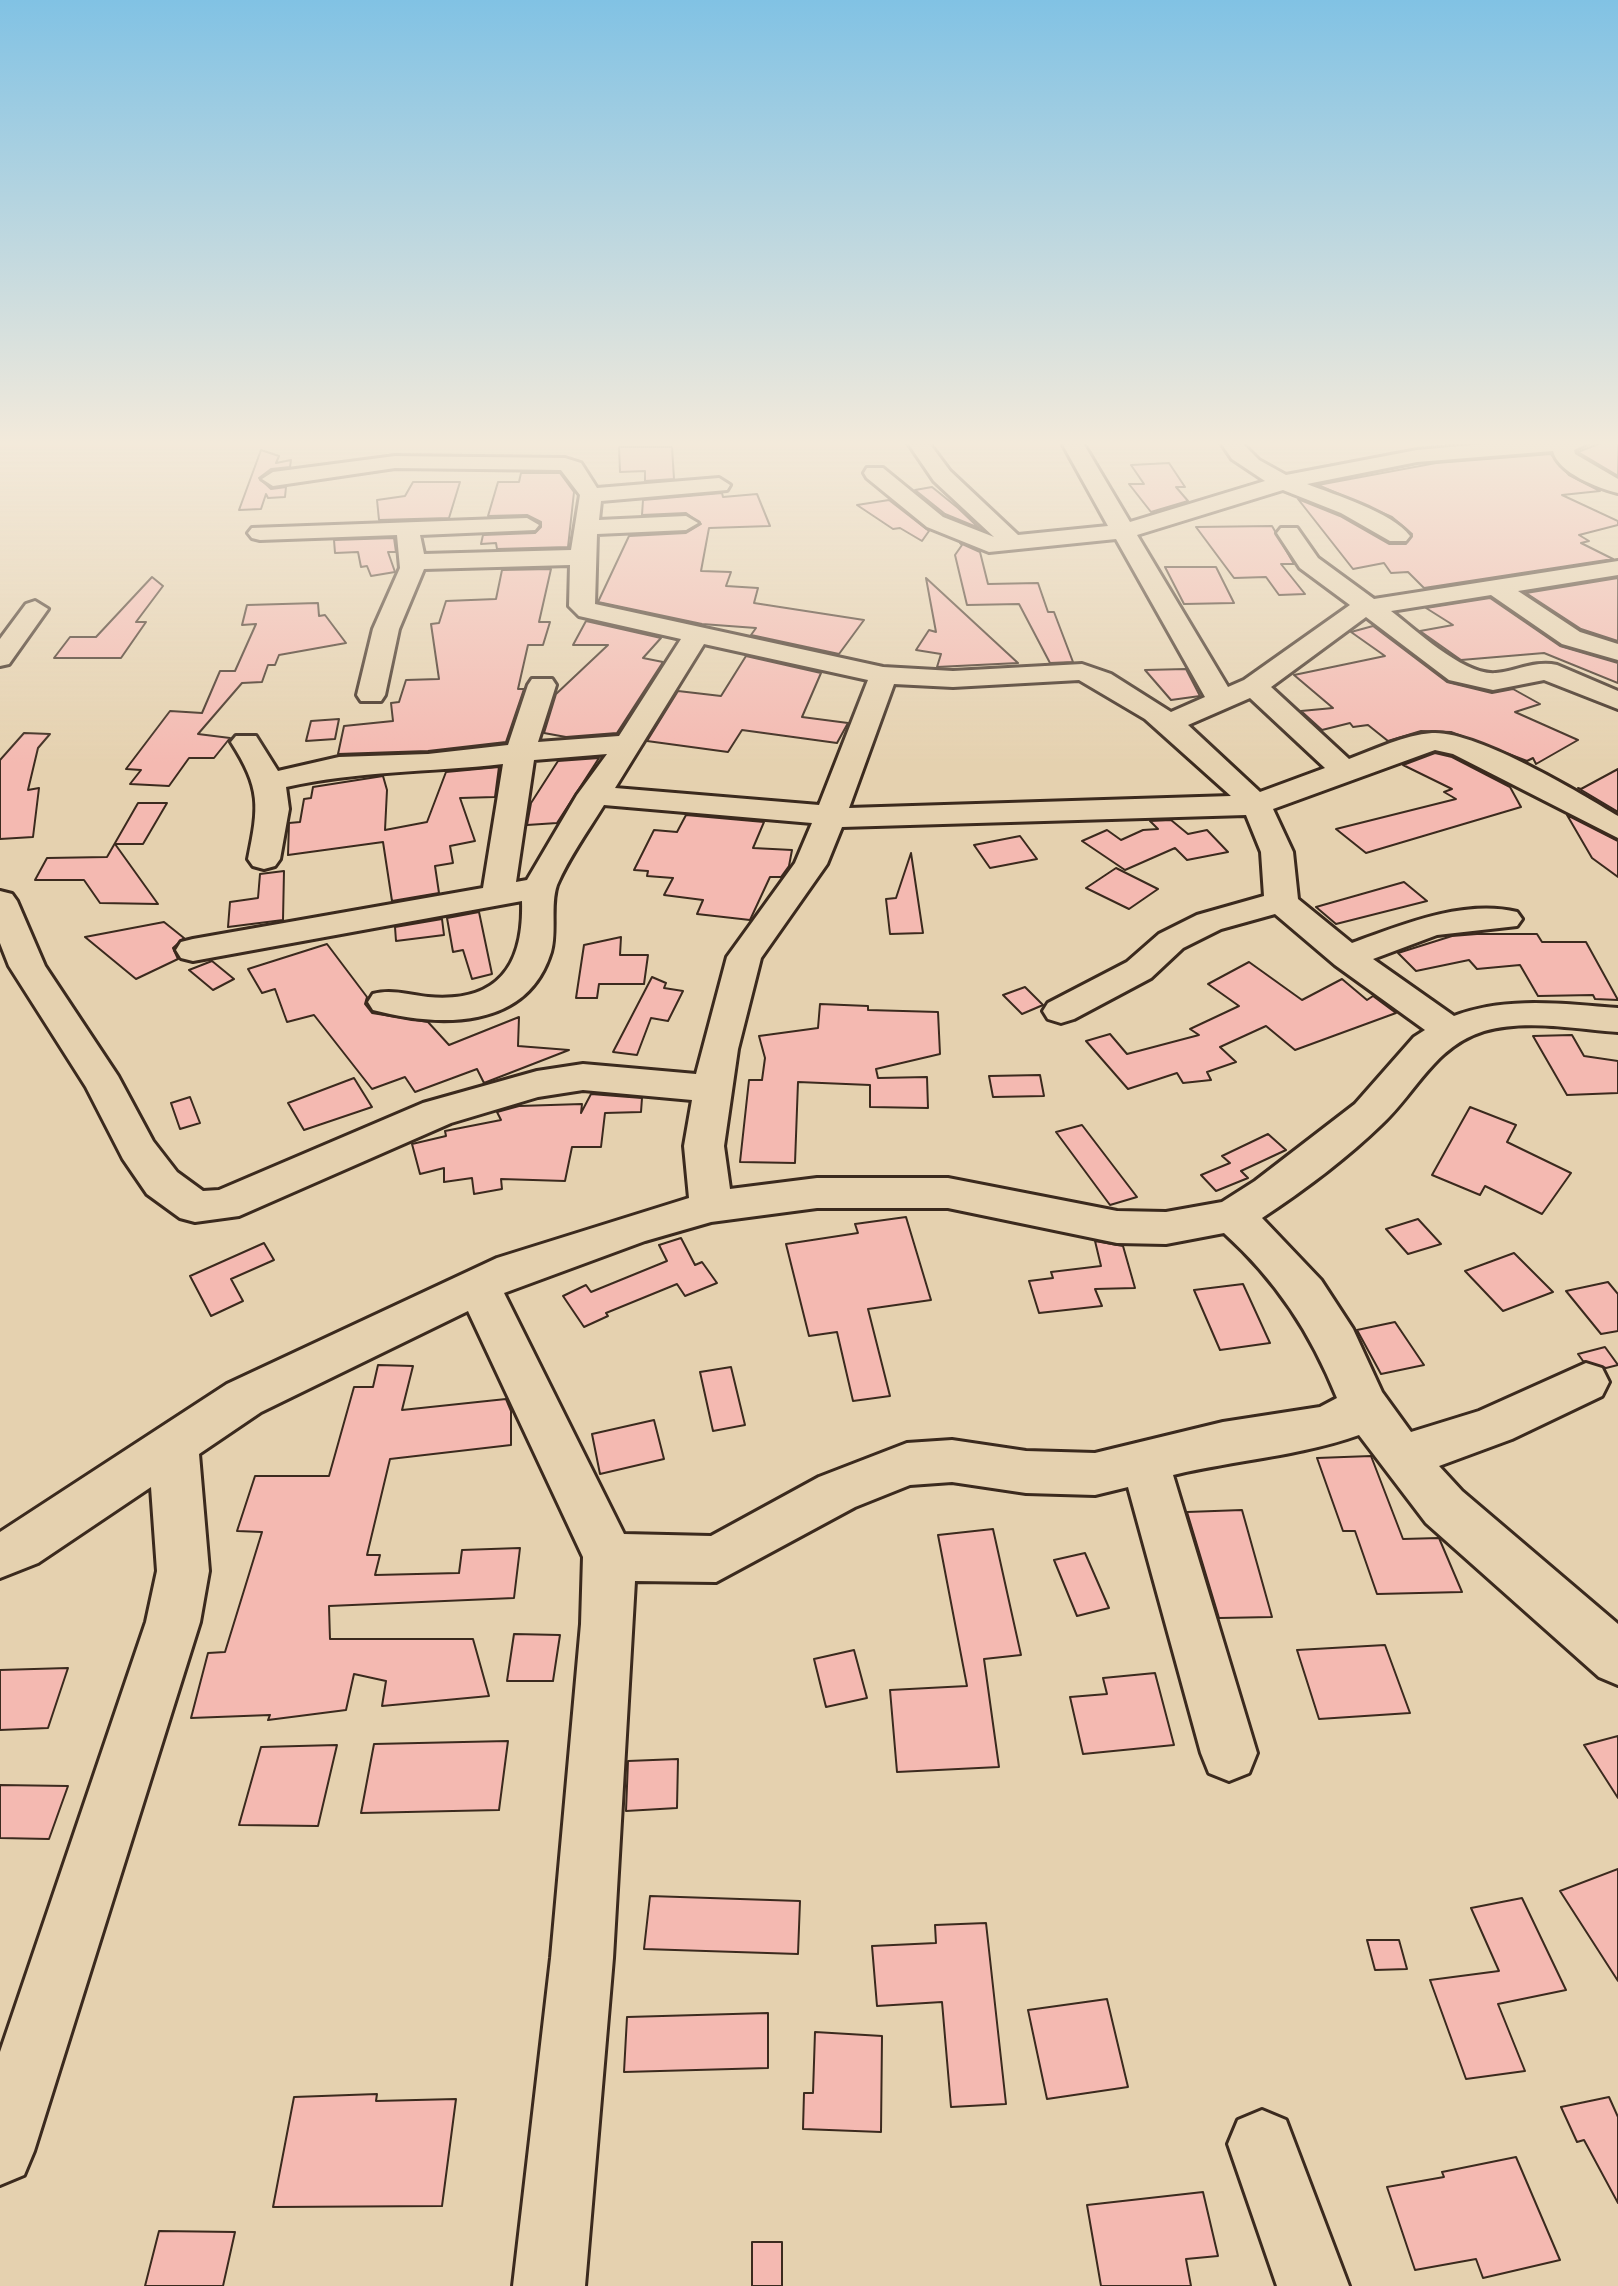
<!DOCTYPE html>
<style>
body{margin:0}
canvas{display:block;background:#e5d1af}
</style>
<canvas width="1618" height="2286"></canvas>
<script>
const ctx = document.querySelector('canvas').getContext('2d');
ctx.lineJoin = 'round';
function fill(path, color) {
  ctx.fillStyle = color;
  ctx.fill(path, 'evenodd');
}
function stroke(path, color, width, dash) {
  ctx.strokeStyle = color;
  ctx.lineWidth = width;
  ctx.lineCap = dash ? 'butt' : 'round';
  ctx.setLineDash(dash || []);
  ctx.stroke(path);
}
const building = new Path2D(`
 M1601,443H1618V476L1578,452Z
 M619,447H672L674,479L645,481V471L620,472Z
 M261,450L279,456L276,463L291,460L290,467L271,469L259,478L271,489L286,487L285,497L268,498L266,494L261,509L239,510Z
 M1551,454L1569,475L1600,491L1562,495L1618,521V525L1579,535L1589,541L1581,543L1613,559L1424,588L1408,572L1391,573L1384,563L1353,569L1298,499L1340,516L1389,544H1406L1412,534L1392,517L1318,485L1436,463Z
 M1169,463L1185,487H1176L1188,501L1151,512L1129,484H1144L1131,465Z
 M521,473H560L574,492L568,547L497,549L496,543L481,544L483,535L535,533L541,527V522L527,515L488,516L498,482H519Z
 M413,482H460L449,518L379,520L377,500L405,496Z
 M932,487L958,508L979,528L945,514L915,490Z
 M722,493L723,497L757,494L770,526L709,528L701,571L731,572L726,586L758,588L754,603L864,620L839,654L751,635L756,628L702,624L598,602L629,536L686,533L701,524L686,513L642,515L643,500Z
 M889,500L929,531L922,541L900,528L893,529L857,505Z
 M1272,526L1294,564H1281L1305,594L1279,595L1266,577L1234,578L1196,527Z
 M394,538L396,552H388L395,572L371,576L367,566L361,567L358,552L335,553L334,540Z
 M960,543L980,552L988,584L1038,583L1048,612H1054L1073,662L1050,663L1019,604L967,605L955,555L962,545Z
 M1165,567H1216L1234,603L1184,604Z
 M551,569L539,622H550L543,645H528L518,689H524L506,742L428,751L338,754L344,726L393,721L391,703L399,702L406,680L439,679L431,624L439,623L446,601L496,599L502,570Z
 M152,577L163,586L136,622H146L121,658H54L70,637H96Z
 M926,578L1018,663L937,667L941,654L916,650L929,630L936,632Z
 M1618,578V641L1581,629L1526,593Z
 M1490,598L1560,646L1618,663V683L1544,653L1461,660L1420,631L1453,625L1426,608Z
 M318,603L319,616L325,615L346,643L279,655L275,665H268L262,682L242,683L198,734L230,738L214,758H189L169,786L130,784L141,770L126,769L170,711L202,713L220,671H235L256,624L242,625L247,605Z
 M586,621L661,638L643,658L663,662L617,733L566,737L544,733L556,694L608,645H573Z
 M1373,626L1447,682L1492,693L1513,689L1540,704L1515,712L1578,740L1536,764L1533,758L1527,761L1451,732L1421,731L1388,741L1368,725L1353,727L1350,723L1322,730L1301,711L1333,708L1294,675L1385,656L1351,632Z
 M746,656L821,673L802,717L848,723L837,743L742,730L728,752L647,741L678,691L721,696Z
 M1186,669L1200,696L1171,700L1145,670Z
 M339,719L335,739L306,741L311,721Z
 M24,733L50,734L38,748L28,790L39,788L33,837L0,839V760Z
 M1435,753L1452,757L1510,787L1521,807L1366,853L1336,829L1456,799L1444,792L1452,789L1403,765Z
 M599,758L557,823L527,825L531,803L558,761Z
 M499,767L495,797L460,798L475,841L450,846L453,863L435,866L439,893L392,901L383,842L288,855L289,823L300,822L304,799L311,798L313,787L383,776L387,790L385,830L427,822L446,772Z
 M1618,769V812L1578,788L1581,789Z
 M138,803H167L143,844H115L158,904L100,903L84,880H35L47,858L107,857Z
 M686,815L764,822L753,848L792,850L789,866L781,877H770L750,920L697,914L703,900L664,895L673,878L647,876L648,871L634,870L654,830L677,832Z
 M1567,815L1618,841V877L1592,858Z
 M1171,820L1188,834L1207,830L1228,852L1187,860L1175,848L1125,870L1082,841L1107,830L1121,840L1143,830L1158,829L1150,821Z
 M1020,836L1037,859L990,868L974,845Z
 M911,853L923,933L890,934L886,899L896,898Z
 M1116,868L1158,889L1129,909L1086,888Z
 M284,871L283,920L228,927L230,902L258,898L260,874Z
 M1404,882L1427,901L1336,924L1316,907Z
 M479,912L492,974L472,979L463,950L453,952L447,918Z
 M442,919L444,935L396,941L395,927Z
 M164,922L184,938L173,948L178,959L136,979L85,937Z
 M1477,934H1537L1542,942H1586L1618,1000L1595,999L1593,995L1538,996L1520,965L1477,969L1469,960L1416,971L1398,953L1452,936Z
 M621,937L620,955H648L644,984H599L597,998H576L584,945Z
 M327,944L367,997L365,1004L372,1013L428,1022L449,1045L519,1017L518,1046L569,1050L484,1083L477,1069L415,1092L405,1077L372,1089L314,1015L287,1022L275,989L262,993L248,969Z
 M212,961L234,979L213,990L189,970Z
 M1249,962L1302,1000L1342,979L1367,1000L1373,996L1396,1013L1295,1050L1266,1026L1220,1047L1236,1062L1207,1072L1211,1080L1183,1083L1177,1073L1128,1089L1086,1041L1110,1034L1127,1054L1199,1035L1190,1029L1239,1006L1208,984Z
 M652,977L666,983L664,988L683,991L668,1021L651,1018L637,1055L613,1052Z
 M1025,987L1043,1005L1022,1014L1003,995Z
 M820,1004L868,1006V1010L938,1012L940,1054L876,1069L878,1078L927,1077L928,1108L870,1107V1085L798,1082L795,1163L740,1162L749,1080H762L765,1058L759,1036L818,1028Z
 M1572,1035L1584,1056L1618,1061V1093L1567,1095L1533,1036Z
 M1040,1075L1044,1096L993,1097L989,1076Z
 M354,1078L372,1107L304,1130L288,1103Z
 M591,1094L642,1098L641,1112L605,1113L601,1147H572L565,1181L501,1179L502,1189L474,1194L472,1178L444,1182V1168L420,1174L412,1144L446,1136L445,1131L501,1120L497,1112L519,1106L582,1104L581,1113Z
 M190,1097L200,1123L180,1129L171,1103Z
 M1470,1107L1516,1125L1507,1142L1571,1173L1542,1214L1485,1186L1480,1195L1432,1175Z
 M1082,1125L1137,1197L1110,1205L1056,1132Z
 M1268,1134L1286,1150L1241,1171L1248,1178L1216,1191L1201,1175L1230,1163L1222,1156Z
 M906,1217L931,1300L868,1309L890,1396L853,1401L837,1332L809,1336L786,1244L858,1233L855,1224Z
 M1418,1219L1441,1244L1408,1254L1386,1229Z
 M681,1238L695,1265L702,1262L717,1283L685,1296L677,1284L606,1313L608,1316L584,1327L563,1296L586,1285L591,1292L667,1261L659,1245Z
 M1095,1241L1123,1246L1135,1288L1095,1289L1102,1306L1039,1313L1029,1281L1053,1278L1051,1272L1101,1266Z
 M264,1243L274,1260L231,1279L243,1301L211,1316L190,1276Z
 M1514,1253L1553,1292L1503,1311L1465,1271Z
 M1608,1282L1618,1294V1331L1601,1334L1566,1291Z
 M1243,1284L1270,1343L1220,1350L1194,1290Z
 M1395,1322L1424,1365L1381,1374L1357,1330Z
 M1605,1347L1618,1365L1606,1368L1583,1361L1578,1354Z
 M378,1365L413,1366L402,1410L506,1399L511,1411V1445L390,1459L367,1555H380L375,1575L459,1573L462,1550L520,1548L514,1598L329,1606L330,1639H473L489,1696L382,1706L386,1681L354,1674L346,1710L268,1720L270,1715L191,1718L208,1653L225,1652L262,1532L237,1531L255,1476H329L354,1387H373Z
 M731,1367L745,1425L713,1431L700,1372Z
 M654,1420L664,1459L600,1474L592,1434Z
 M1371,1456L1403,1539L1439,1538L1462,1592L1377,1594L1355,1531H1343L1317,1458Z
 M1242,1510L1272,1617L1219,1618L1187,1512Z
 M993,1529L1021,1655L984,1659L999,1767L897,1772L890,1690L967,1686L938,1535Z
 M1085,1553L1109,1608L1077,1616L1054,1560Z
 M514,1634L560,1635L553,1681H507Z
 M1385,1645L1410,1713L1319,1719L1297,1650Z
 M854,1650L867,1698L826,1707L814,1659Z
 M68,1668L48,1728L0,1730V1670Z
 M1155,1673L1174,1745L1083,1754L1070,1697L1107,1694L1103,1678Z
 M1618,1736V1798L1584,1745Z
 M508,1741L499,1810L361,1813L374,1744Z
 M337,1745L318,1826L239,1825L261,1747Z
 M678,1759L677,1808L626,1811L628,1761Z
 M0,1785L68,1786L49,1839L0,1838Z
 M1618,1869V1981L1560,1891Z
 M650,1896L800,1901L798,1954L644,1949Z
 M1522,1898L1566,1990L1498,2004L1525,2071L1466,2079L1430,1980L1499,1971L1471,1908Z
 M986,1923L1006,2104L951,2107L942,2002L877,2006L872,1946L936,1943L935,1925Z
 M1367,1940H1399L1407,1969L1375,1970Z
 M1107,1999L1128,2087L1047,2099L1028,2010Z
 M768,2013V2068L624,2072L627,2017Z
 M815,2032L882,2036L881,2132L803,2129L804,2093H813Z
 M377,2094L376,2101L456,2099L442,2206L273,2207L294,2097Z
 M1609,2097L1618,2117V2203L1584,2140L1577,2142L1561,2107Z
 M1516,2157L1560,2260L1483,2278L1476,2259L1415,2270L1387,2187L1444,2177L1442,2172Z
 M1203,2192L1218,2256L1186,2259L1191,2286H1101L1087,2205Z
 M159,2231L235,2232L223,2286H145Z
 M752,2242H782V2286H752Z`);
fill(building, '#f4b9b1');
stroke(building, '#3b2a1e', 2);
const minor = new Path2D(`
 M908,443H929L950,471L1018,535L1108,526L1062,443H1083L1130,522L1265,481L1232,459L1221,443H1242L1259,460L1286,475L1417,450L1494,443H1588L1574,450L1575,454L1618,479V493C1598,488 1558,473 1553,451L1417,462L1307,484C1335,495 1392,512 1410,536L1406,541H1390L1341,513L1283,490L1137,535L1228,687L1244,680L1350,605L1300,568L1277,533L1281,528H1297L1318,558L1374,599L1618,561V575L1518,591L1580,632L1618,644V660L1562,644L1491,595L1391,611C1416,630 1464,676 1496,673C1516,671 1536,660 1557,665L1618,691V709L1544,680L1493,690L1449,680L1366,617L1271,687L1349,759C1376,749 1404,735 1432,733C1475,730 1579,792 1618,816V838L1453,754L1435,750L1273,809L1293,852L1298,899L1352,943C1401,925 1464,899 1517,912L1522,919L1517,926L1437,935L1373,959L1454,1016C1506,996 1564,1004 1618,1008V1032C1576,1029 1526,1019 1484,1031C1435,1046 1417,1091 1382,1124C1347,1158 1303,1191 1262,1218L1321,1280L1353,1329L1382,1392L1411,1432L1479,1411L1586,1363L1602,1368L1609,1382L1602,1396L1512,1439L1439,1466L1462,1491L1618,1624V1685L1599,1677L1426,1523L1359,1435C1300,1456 1235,1460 1173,1475L1257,1753L1249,1773L1229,1781L1209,1773L1201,1753L1128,1487L1095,1495L1026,1493L952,1482L910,1485L855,1507L716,1582L635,1581L613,1958L585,2286H513L551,1958L581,1624L583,1557L468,1311L261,1412L199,1454L209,1571L200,1622L34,2151L24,2175L0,2185V2052L146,1622L157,1571L151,1487L38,1563L0,1578V1532L227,1384L497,1258L689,1198L684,1146L692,1100L583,1090L538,1097L451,1123L239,1216L195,1222L180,1218L147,1194L123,1159L86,1087L9,966L0,943V891L12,894L17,901L45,966L118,1076L153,1141L177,1172L203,1191L219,1190L423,1103L537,1071L583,1064L696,1074L727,957L795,863L812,823L604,805C588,831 569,857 557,885C550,905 557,931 551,952C527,1031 438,1027 373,1010L368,1002L373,994C392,989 409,995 428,997C497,1003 524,967 522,901L193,961L181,958L176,950L181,942L193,939L483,888L503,764C430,772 358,771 286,787L289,809L280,859L275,866L264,869L253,866L248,859C259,806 261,789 231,742L236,736H256L278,771L339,757L428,754L508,745L528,685L532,679H552L556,685L538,742L619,736L681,639L579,616L569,606L570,565L424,569L399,629L385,695L381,701H361L357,695L373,629L400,568L397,535L260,540L252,538L248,533L252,528L527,518L539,525L535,530L420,535L424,554L571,550L580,495L561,470L395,468L273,486L262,479L273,472L395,456L565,458L581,463L597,488L719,478L730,485L727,490L601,501L599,520L686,516L698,523L686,530L597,534L595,604L883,667L953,671L1082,664L1111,674L1171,712L1205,697L1116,539L989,552L927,527L867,478L864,473L867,468H883L943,517L994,537L934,481ZM704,644L868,680L819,805L615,788ZM1079,680L1145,719L1231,796L849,808L894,684L953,687ZM1250,698L1325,768L1260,792L1188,725ZM607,754L577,795L527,880L516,882L534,760ZM1246,815L1261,852L1264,896L1197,915L1159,934L1127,962L1048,1003L1043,1011L1048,1019L1061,1023L1074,1019L1151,978L1183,948L1221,929L1275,914L1335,965L1425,1030L1414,1037L1355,1104L1255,1181L1222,1202L1166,1212L1117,1211L948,1178H817L730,1189L724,1146L738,1049L761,958L827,864L842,827ZM817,1208H948L1117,1243L1166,1244L1224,1233C1276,1280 1311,1333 1337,1398L1320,1407L1223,1422L1095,1453L1026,1451L952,1440L907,1443L819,1477L711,1536L624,1534L504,1293L645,1241L711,1222Z
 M35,601L48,609L9,664L0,666V639L26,604Z
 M1262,2110L1286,2120L1349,2286H1277L1228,2144L1238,2120Z`);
stroke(minor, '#3b2a1e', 6);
fill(minor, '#e5d1af');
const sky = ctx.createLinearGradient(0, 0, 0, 764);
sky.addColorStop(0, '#81c2e4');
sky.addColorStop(0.58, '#f3eadb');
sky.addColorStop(1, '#f3eadb00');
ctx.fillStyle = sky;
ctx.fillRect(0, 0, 1618, 764);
</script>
